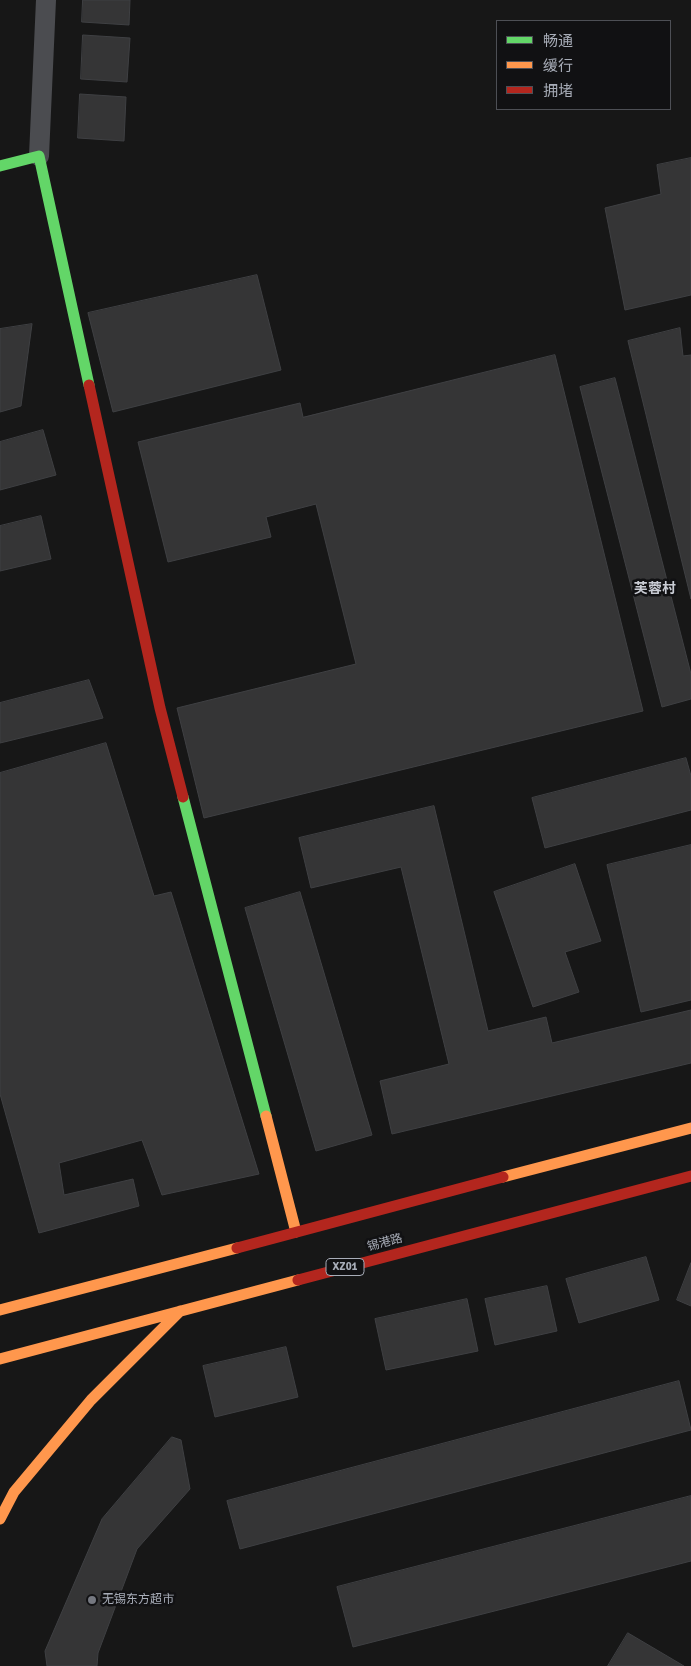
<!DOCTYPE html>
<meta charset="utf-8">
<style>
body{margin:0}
#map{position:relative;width:691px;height:1666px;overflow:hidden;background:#171717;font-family:Signika,"Noto Sans SC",sans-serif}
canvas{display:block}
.legend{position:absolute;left:496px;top:20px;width:175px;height:90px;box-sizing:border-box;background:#111113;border:1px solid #4d4f55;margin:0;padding:6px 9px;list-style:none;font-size:15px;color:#a8adb8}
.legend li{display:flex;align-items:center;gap:10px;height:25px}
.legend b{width:25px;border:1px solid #4d4f55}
</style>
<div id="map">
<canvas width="691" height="1666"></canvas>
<ul class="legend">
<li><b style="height:6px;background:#63d668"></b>畅通</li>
<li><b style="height:6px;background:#ff974d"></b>缓行</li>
<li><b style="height:6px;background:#b3261e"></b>拥堵</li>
</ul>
</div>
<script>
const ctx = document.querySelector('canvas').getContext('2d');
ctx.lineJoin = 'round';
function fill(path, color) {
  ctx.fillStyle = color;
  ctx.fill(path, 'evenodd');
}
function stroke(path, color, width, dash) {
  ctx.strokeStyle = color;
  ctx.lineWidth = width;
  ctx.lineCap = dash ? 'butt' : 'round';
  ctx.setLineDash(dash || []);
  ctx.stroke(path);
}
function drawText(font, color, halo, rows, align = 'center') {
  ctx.font = font + ' Signika,"Noto Sans SC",sans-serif';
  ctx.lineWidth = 5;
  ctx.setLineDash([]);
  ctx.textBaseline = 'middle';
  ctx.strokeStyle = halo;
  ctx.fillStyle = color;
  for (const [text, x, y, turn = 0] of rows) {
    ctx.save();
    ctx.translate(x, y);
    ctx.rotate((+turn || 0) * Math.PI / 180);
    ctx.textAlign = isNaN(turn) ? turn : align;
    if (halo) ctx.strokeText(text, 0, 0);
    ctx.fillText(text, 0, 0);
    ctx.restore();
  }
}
const building = new Path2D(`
 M83,0H130L129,25L82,22Z
 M83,35L130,38L127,82L81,79Z
 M80,94L126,97L124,141L78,138Z
 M691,158V295L625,310L605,208L661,194L657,165Z
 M257,275L281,370L113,412L88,313Z
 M32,324L21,406L0,412V329Z
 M680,328L683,356L691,355V599L628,341Z
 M555,355L643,711L204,818L177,708L356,664L316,504L266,517L271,537L168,562L138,442L300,403L303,417Z
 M615,378L691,674V699L662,707L580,387Z
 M43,430L56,475L0,490V442Z
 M41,516L51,559L0,571V526Z
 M89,680L103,718L0,743V703Z
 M106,743L154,896L171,892L259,1174L162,1195L142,1140L59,1163L64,1195L133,1179L139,1206L39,1233L0,1094V773Z
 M686,758L691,776V810L545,848L532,798Z
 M434,806L488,1031L546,1017L552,1043L691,1010V1063L392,1134L380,1081L449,1064L401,867L311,888L299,838Z
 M691,845V1000L641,1012L607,865Z
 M575,864L601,941L565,952L579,992L533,1007L494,892Z
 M300,892L372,1135L316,1151L245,908Z
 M646,1257L659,1300L579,1323L566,1279Z
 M691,1263V1306L677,1300Z
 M547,1286L557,1331L495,1345L485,1299Z
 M467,1299L478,1351L386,1370L375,1319Z
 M286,1347L298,1397L215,1417L203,1366Z
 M679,1381L691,1430L240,1549L227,1501Z
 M172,1437L181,1440L190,1489L137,1549L98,1653L97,1666H47L45,1651L102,1519Z
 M691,1496V1561L353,1647L337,1587Z
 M628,1633L684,1666H608Z`);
fill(building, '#353536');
stroke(building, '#3f4043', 1);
stroke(new Path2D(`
 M39,156L46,0`), '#4b4c50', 20);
stroke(new Path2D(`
 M0,166L39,156L89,385
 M183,797L266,1116`), '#63d668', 11);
stroke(new Path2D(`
 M266,1116L296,1232
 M503,1177L691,1128
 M0,1310L237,1248
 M0,1359L298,1280
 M0,1519L14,1492L91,1400L180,1311`), '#ff974d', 11);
stroke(new Path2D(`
 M89,385L160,708L183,797
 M237,1248L503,1177
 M298,1280L691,1176`), '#b3261e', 11);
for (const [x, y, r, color] of [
 [92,1600,5,"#757880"]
]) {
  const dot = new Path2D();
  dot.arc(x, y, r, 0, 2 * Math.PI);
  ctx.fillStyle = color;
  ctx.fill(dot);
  stroke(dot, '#111113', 2);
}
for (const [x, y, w] of [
 [345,1267,38]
]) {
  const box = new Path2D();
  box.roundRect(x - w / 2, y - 8.5, w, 17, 4);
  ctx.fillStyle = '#111113';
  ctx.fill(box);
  stroke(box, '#a8adb8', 1);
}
drawText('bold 11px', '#a8adb8', null, [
 ["XZ01",345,1267]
]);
drawText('12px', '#a8adb8', '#111113', [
 ["锡港路",385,1243,-15]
]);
drawText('12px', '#a8adb8', '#111113', [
 ["无锡东方超市",102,1600]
], 'left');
drawText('bold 14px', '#c9ccd4', '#111113', [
 ["芙蓉村",655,589]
]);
</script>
